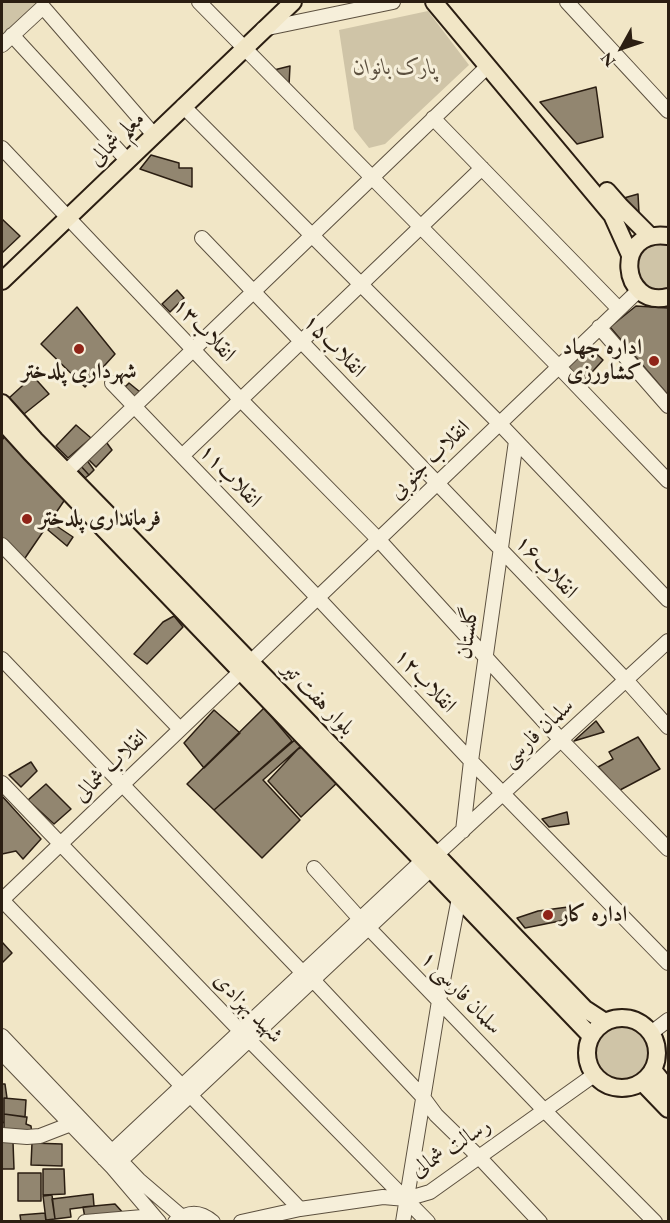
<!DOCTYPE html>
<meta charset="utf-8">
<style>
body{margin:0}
#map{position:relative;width:670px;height:1223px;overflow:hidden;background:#f1e6c6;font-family:"EB Garamond",serif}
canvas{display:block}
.frame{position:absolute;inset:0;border:3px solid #2b1e12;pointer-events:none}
.north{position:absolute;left:592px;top:18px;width:60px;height:60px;-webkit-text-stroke:4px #f6efda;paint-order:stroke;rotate:230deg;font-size:16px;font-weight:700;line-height:24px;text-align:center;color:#2b1e12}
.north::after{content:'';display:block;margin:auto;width:21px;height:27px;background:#2b1e12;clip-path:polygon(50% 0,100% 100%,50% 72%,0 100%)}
</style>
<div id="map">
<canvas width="670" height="1223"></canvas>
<div class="frame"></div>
<div class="north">N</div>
</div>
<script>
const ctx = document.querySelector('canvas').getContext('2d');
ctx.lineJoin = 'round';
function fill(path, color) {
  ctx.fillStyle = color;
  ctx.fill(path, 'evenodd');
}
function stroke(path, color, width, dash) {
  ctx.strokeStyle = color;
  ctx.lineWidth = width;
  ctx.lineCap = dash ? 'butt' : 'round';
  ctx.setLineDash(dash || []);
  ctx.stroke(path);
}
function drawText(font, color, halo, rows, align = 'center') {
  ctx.font = font + ' "EB Garamond",Amiri,serif';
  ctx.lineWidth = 6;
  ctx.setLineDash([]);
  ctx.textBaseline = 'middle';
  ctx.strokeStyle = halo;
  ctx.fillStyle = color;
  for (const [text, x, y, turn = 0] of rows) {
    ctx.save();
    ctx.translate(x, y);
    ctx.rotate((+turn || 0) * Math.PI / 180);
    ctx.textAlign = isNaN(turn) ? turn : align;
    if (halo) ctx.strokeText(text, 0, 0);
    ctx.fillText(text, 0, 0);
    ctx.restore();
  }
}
fill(new Path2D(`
 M2,2H43L2,41Z
 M428,11L469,65L385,144L369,148L354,129L339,30Z
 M668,240V293L659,294L637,281L635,253L641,246Z
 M592 1052a30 30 0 1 1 60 0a30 30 0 1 1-60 0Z`), '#cfc4a7');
const building = new Path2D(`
 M290,66L289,85L274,70Z
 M596,87L603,137L577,144L540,102Z
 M151,155L179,163V168H192V187L140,169Z
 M638,194L639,213L624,198Z
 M2,219L20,236L2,253Z
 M177,290L184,298L170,312L162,304Z
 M636,306L668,308V395L610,327Z
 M77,307L115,354L85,387L41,344Z
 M587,345L603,360L583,382L565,365Z
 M33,376L49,394L24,414L9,398Z
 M129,383L140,392L131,400L122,390Z
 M76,425L91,438L68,458L56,446Z
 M5,436L66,498L23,561L2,540V440Z
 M104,439L112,450L96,467L86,457Z
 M86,459L94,470L89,475L79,464Z
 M79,464L89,475L85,478L75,467Z
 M52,523L73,537L67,546L48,530Z
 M174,616L183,627L147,664L134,654L163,622Z
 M264,708L292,741L214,810L187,784Z
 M214,710L240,733L204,768L184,743Z
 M596,721L604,732L574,741Z
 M638,737L660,769L620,790L598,767L613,759L609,752Z
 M296,739L301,746L263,780L300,820L262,858L214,810Z
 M306,745L339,781L301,817L268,781L298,749Z
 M31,762L37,771L21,787L9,775Z
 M46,784L71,809L54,824L28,800Z
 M2,796L41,839L23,859L16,851L2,854Z
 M567,812L569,824L549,827L542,819Z
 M568,907L570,919L525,928L517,918L538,911Z
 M2,942L12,953L2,963Z
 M2,1084H5L7,1098H4V1123L2,1122Z
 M4,1098L26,1100L25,1117L4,1114Z
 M4,1114L27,1117L26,1124L31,1126L32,1134L4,1131Z
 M2,1142H13L14,1169H2Z
 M32,1143L62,1144V1166L31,1165Z
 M43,1169H64L65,1194L43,1195Z
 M18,1173H41V1201H18Z
 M93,1194L94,1206L70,1209L71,1217L55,1219L52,1199Z
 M52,1195L55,1219L46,1220L43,1196Z
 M115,1204L125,1215L85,1218L83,1207Z
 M45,1213L46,1222H21L20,1215Z`);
fill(building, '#928670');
stroke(building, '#2b1e12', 1.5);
const minor = new Path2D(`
 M199,2L558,366L668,481
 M567,2L668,111
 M263,29L393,2
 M12,35L127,160
 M2,45L43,7L154,135
 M183,106L499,423L668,600
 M433,118L618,308
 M2,148L240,399L378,539L561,740L668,849
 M202,238L626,680L668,727
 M599,327L668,406
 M112,383L317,597L471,761L668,963
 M182,456L482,168
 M66,472L488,66
 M2,545L180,729
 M2,659L303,973L313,980L422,1096L436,1115L479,1157L540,1222
 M2,783L249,1040L428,1222
 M463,831L471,761L516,441
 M314,868L360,919L544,1110L655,1222
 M2,900L639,290
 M2,900L182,1086
 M651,1033L668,1020
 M2,1036L139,1180L181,1216
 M2,1053L113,1168L159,1222
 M190,1095L300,1209
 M2,1135L27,1137L40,1136L71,1124
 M104,1159L423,860L436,855L668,641
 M113,1168L431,869L435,860
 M85,1222L154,1216
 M175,1222C188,1211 200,1211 213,1222
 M241,1222L300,1209L383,1197L406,1199L430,1192L594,1075
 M403,1222L439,1001L459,898`);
const major = new Path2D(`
 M434,2L612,215L630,255
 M607,191L621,207L650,236
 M668,236C612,228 621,309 668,297
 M2,281L293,2
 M2,403L35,440L130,537L585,1009L605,1022
 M2,421L30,452L591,1036
 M587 1053a35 35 0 1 1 70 0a35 35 0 1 1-70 0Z
 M653,1070L668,1089
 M642,1082L668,1109`);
stroke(minor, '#5c503f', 16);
stroke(major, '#2b1e12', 20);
stroke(minor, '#f6efda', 14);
stroke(major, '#f1e6c6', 16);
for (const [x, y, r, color] of [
 [79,349,6,"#8f2418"],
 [654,361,6,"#8f2418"],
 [27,519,6,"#8f2418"],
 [548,915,6,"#8f2418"]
]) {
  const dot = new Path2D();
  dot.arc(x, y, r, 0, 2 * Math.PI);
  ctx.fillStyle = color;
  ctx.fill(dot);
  stroke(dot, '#f6efda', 2);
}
drawText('italic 22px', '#5c503f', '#f6efda', [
 ["پارک بانوان",395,68]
]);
drawText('22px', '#2b1e12', '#f6efda', [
 ["معلم شمالی",117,139,-44],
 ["انقلاب۱۳",204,330,46],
 ["انقلاب۱۵",334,346,46],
 ["انقلاب جنوبی",430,460,-44],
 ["انقلاب۱۱",230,476,46],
 ["انقلاب۱۶",546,567,46],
 ["گلستان",468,633,-82],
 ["انقلاب۱۲",425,681,47],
 ["بلوار هفت تیر",318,699,46],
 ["سلمان فارسی",538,733,-43],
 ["انقلاب شمالی",111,766,-44],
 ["سلمان فارسی ۱",461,993,46],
 ["شهید بهزادی",248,1008,46],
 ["رسالت شمالی",451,1148,-33]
]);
drawText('bold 22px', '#2b1e12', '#f6efda', [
 ["اداره جهاد",642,348,"right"],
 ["کشاورزی",642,373,"right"],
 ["شهرداری پلدختر",79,372,"center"],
 ["فرمانداری پلدختر",39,519],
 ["اداره کار",560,915]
], 'left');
</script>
